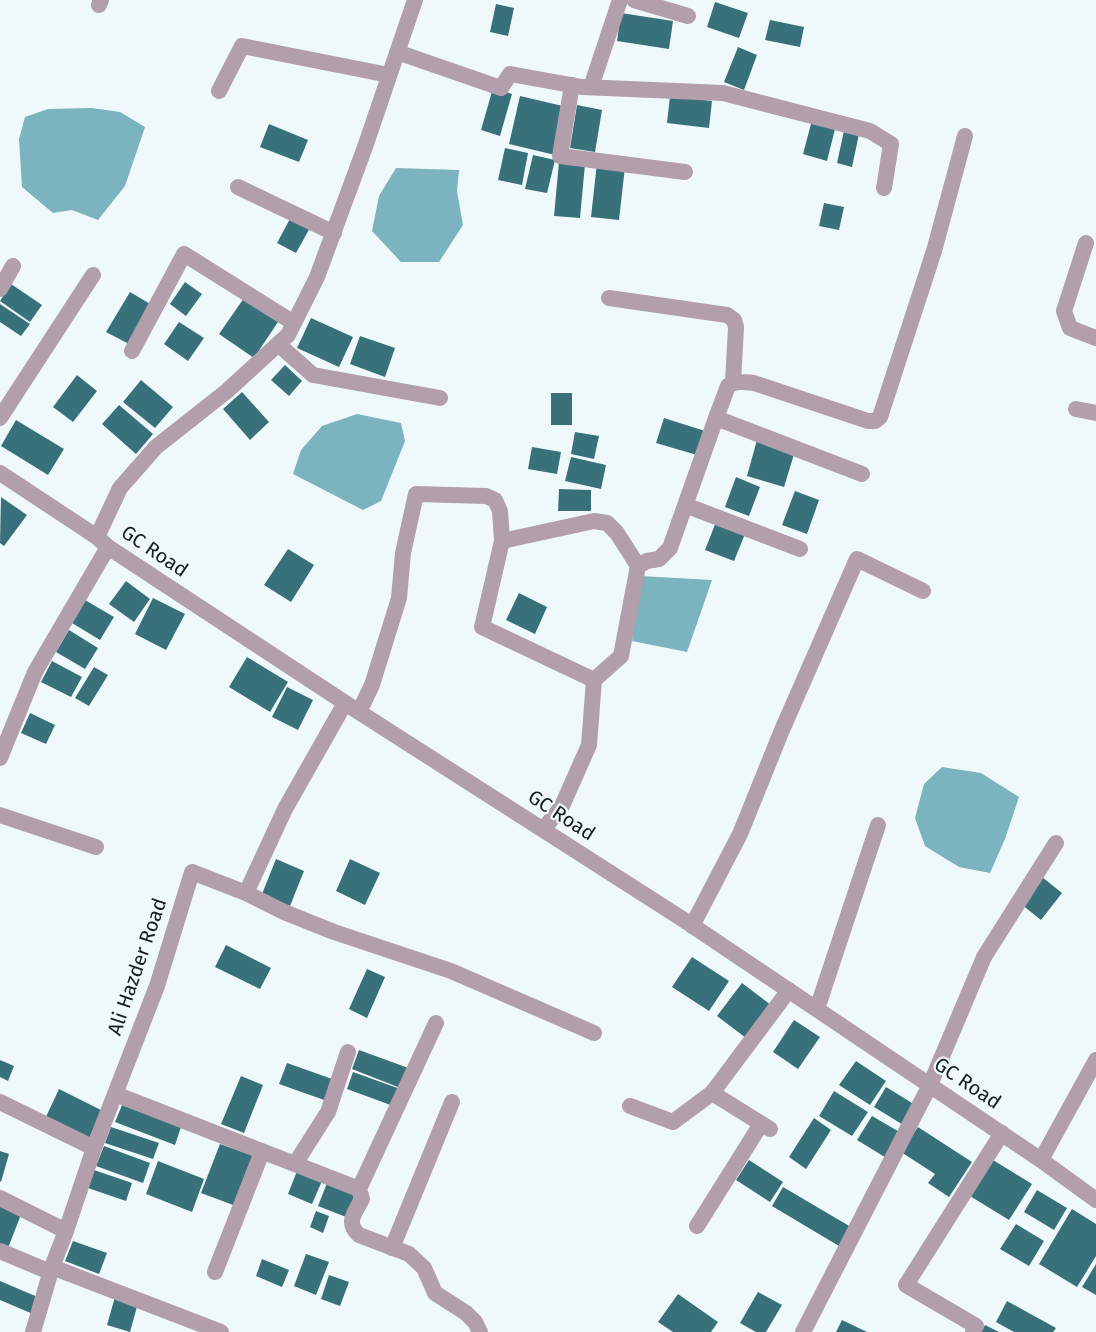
<!DOCTYPE html>
<style>
body{margin:0}
canvas{display:block;background:#eff9fb}
</style>
<canvas width="1096" height="1332"></canvas>
<script>
const ctx = document.querySelector('canvas').getContext('2d');
ctx.lineJoin = 'round';
function fill(path, color) {
  ctx.fillStyle = color;
  ctx.fill(path, 'evenodd');
}
function stroke(path, color, width, dash) {
  ctx.strokeStyle = color;
  ctx.lineWidth = width;
  ctx.lineCap = dash ? 'butt' : 'round';
  ctx.setLineDash(dash || []);
  ctx.stroke(path);
}
function drawText(font, color, halo, rows, align = 'center') {
  ctx.font = font + ' "Fira Sans",sans-serif';
  ctx.lineWidth = 4.5;
  ctx.setLineDash([]);
  ctx.textBaseline = 'middle';
  ctx.strokeStyle = halo;
  ctx.fillStyle = color;
  for (const [text, x, y, turn = 0] of rows) {
    ctx.save();
    ctx.translate(x, y);
    ctx.rotate((+turn || 0) * Math.PI / 180);
    ctx.textAlign = isNaN(turn) ? turn : align;
    if (halo) ctx.strokeText(text, 0, 0);
    ctx.fillText(text, 0, 0);
    ctx.restore();
  }
}
fill(new Path2D(`
 M92,108L120,112L145,127L125,186L98,220L72,210L53,213L22,187L19,139L25,117L48,109Z
 M396,168L459,170L457,191L463,225L439,262H401L372,231L379,196Z
 M357,414L401,423L405,441L381,501L363,510L293,474L301,450L322,426Z
 M640,576L712,580L687,652L632,641Z
 M942,767L981,773L1019,797L1005,839L990,873L959,867L925,846L915,818L924,784Z`), '#7bb3be');
fill(new Path2D(`
 M715,2L748,13L739,38L707,27Z
 M496,4L514,8L508,36L490,32Z
 M621,13L673,21L669,49L617,41Z
 M770,20L804,27L800,47L765,40Z
 M738,47L757,55L744,90L724,82Z
 M493,88L512,94L500,136L481,130Z
 M520,96L567,107L555,155L509,144Z
 M670,96L712,101L709,128L667,123Z
 M577,105L602,110L595,152L570,148Z
 M812,120L836,125L827,161L803,154Z
 M269,124L308,140L299,162L260,147Z
 M844,131L859,134L852,167L837,163Z
 M505,148L528,153L522,185L498,180Z
 M533,155L555,160L547,193L525,189Z
 M559,162L585,164L580,218L554,216Z
 M597,163L625,167L619,220L591,217Z
 M824,203L844,207L839,230L819,226Z
 M292,215L311,226L296,253L277,243Z
 M185,282L202,294L186,316L170,304Z
 M11,284L42,305L30,322L0,301Z
 M130,292L152,305L129,344L106,332Z
 M244,298L278,322L254,358L219,334Z
 M0,304L30,324L21,336L0,322Z
 M311,318L353,337L339,367L297,348Z
 M179,322L204,338L188,361L164,344Z
 M360,336L395,348L385,377L350,364Z
 M285,365L302,381L289,396L271,380Z
 M77,375L97,391L73,422L53,407Z
 M141,380L173,407L155,428L123,402Z
 M242,392L269,422L250,440L223,409Z
 M551,393H572V425H551Z
 M119,405L153,434L136,454L102,424Z
 M664,418L705,431L697,455L656,443Z
 M16,420L64,449L48,475L1,446Z
 M575,432L599,436L594,459L571,454Z
 M757,440L795,451L784,487L747,476Z
 M532,447L561,452L557,474L528,469Z
 M571,457L606,465L601,489L565,481Z
 M736,477L760,487L749,516L725,507Z
 M559,489L591,490V511H558Z
 M795,491L819,500L807,534L782,525Z
 M1,497L27,515L4,546L0,543Z
 M716,522L745,534L734,561L705,550Z
 M288,549L314,565L291,602L264,585Z
 M126,581L150,599L134,622L109,604Z
 M519,593L547,607L535,634L506,620Z
 M153,598L185,614L166,650L135,634Z
 M85,600L114,617L100,640L72,623Z
 M69,630L98,648L85,669L56,652Z
 M247,657L288,682L270,712L229,687Z
 M52,661L82,677L71,697L41,682Z
 M94,667L108,675L89,706L75,698Z
 M287,687L313,700L298,730L272,717Z
 M30,713L55,725L46,744L21,733Z
 M276,859L304,871L290,906L262,894Z
 M350,859L380,873L365,905L336,891Z
 M1042,877L1062,893L1041,920L1021,904Z
 M226,945L271,968L260,989L215,967Z
 M692,957L729,981L709,1011L672,987Z
 M367,969L385,977L367,1018L349,1009Z
 M742,983L771,1005L746,1038L717,1016Z
 M794,1020L820,1037L798,1069L773,1052Z
 M359,1050L411,1069L403,1089L352,1069Z
 M0,1060L14,1066L8,1081L0,1077Z
 M856,1061L886,1081L870,1105L839,1085Z
 M287,1063L335,1080L327,1101L279,1084Z
 M353,1072L403,1090L396,1107L347,1089Z
 M241,1076L263,1085L244,1133L221,1124Z
 M886,1087L917,1106L905,1126L874,1107Z
 M59,1089L103,1111L87,1142L44,1121Z
 M834,1091L868,1112L852,1136L819,1116Z
 M122,1105L181,1127L175,1145L115,1122Z
 M872,1116L903,1134L888,1159L857,1140Z
 M814,1118L831,1130L806,1169L789,1157Z
 M111,1127L159,1143L153,1159L105,1143Z
 M918,1127L972,1162L949,1197L928,1183L935,1174L901,1152Z
 M220,1144L254,1156L236,1206L201,1193Z
 M104,1146L150,1163L143,1183L96,1166Z
 M0,1151L9,1154L1,1182L0,1181Z
 M749,1160L783,1182L770,1202L736,1180Z
 M993,1160L1032,1184L1009,1220L970,1196Z
 M158,1161L204,1179L192,1212L146,1194Z
 M94,1170L132,1183L126,1201L88,1188Z
 M297,1171L322,1181L312,1204L288,1194Z
 M327,1183L355,1194L346,1217L318,1206Z
 M783,1187L851,1227L839,1246L772,1206Z
 M1037,1190L1067,1208L1054,1230L1024,1212Z
 M0,1204L22,1212L8,1248L0,1245Z
 M1072,1209L1096,1224V1256L1077,1287L1039,1264Z
 M316,1211L329,1216L323,1233L310,1227Z
 M1016,1224L1044,1241L1029,1266L1000,1249Z
 M73,1241L107,1253L99,1274L65,1261Z
 M306,1254L329,1262L316,1295L294,1286Z
 M262,1259L289,1270L282,1287L256,1276Z
 M1096,1264V1295L1082,1287Z
 M329,1275L349,1282L340,1306L321,1299Z
 M0,1281L40,1298L33,1314L0,1300Z
 M758,1292L782,1305L766,1332H756L740,1323Z
 M678,1294L718,1322L711,1332H673L658,1322Z
 M115,1297L138,1303L130,1332L107,1325Z
 M1007,1301L1056,1328L1053,1332H1014L996,1322Z
 M842,1320L867,1332H836Z
 M985,1325L999,1332H981Z`), '#39717b');
stroke(new Path2D(`
 M634,0L688,16
 M99,5L101,0
 M397,52L501,88L510,74L582,87L723,93L870,131L891,144L884,188
 M572,85L560,156L685,172
 M591,87L620,0
 M219,91L242,46L389,75
 M238,187L334,233
 M1086,243L1064,311L1070,328L1096,338
 M0,289L13,266
 M609,298L727,315L734,320L736,327L733,383
 M278,344L313,375L440,398
 M132,351L184,254L294,323
 M1076,409L1096,413
 M0,418L93,275
 M716,418L862,474
 M0,473L97,537L108,547L359,712L684,920L1041,1160L1096,1200
 M685,505L800,549
 M97,537L120,488L156,447L227,391L288,335L317,277L365,147L415,0
 M502,541L594,521L607,523L617,533L638,566
 M359,712L372,685L399,598L403,553L416,494L486,496L495,500L500,511L502,541L482,627L594,680
 M0,758L35,672L108,547
 M0,815L96,847
 M543,830L562,806L589,745L594,680L621,656L638,566L647,561L659,559L670,548L716,418L728,386C736,380 744,382 754,383L868,421H875L880,417L934,251L965,136
 M246,893L284,912L334,932L451,971L594,1033
 M692,926L740,834L782,730L857,559L923,591
 M817,1009L878,825
 M712,1093L770,1129
 M115,1094L359,1189L362,1199C355,1213 345,1222 359,1235L409,1254L424,1268L435,1293L466,1313L475,1322L480,1332
 M0,1102L94,1148
 M630,1106L673,1122L712,1093L789,990
 M1041,1160L1096,1060
 M295,1164L328,1112L348,1052
 M359,1189L436,1023
 M0,1198L66,1231
 M697,1226L761,1124
 M392,1248L452,1102
 M0,1251L50,1272
 M52,1267L221,1332
 M215,1272L262,1152
 M33,1332L52,1267L66,1231L94,1148L157,986L192,872L246,893L285,809L345,703
 M803,1332L930,1085L984,957L1056,843
 M973,1332L976,1326L906,1285L1002,1133`), '#b39fab', 16);
drawText('20px', '#191c1d', '#eff9fb', [
 ["GC Road",154,552,34],
 ["GC Road",561,816,33],
 ["Ali Hazder Road",138,967,-71],
 ["GC Road",967,1084,34]
]);
</script>
